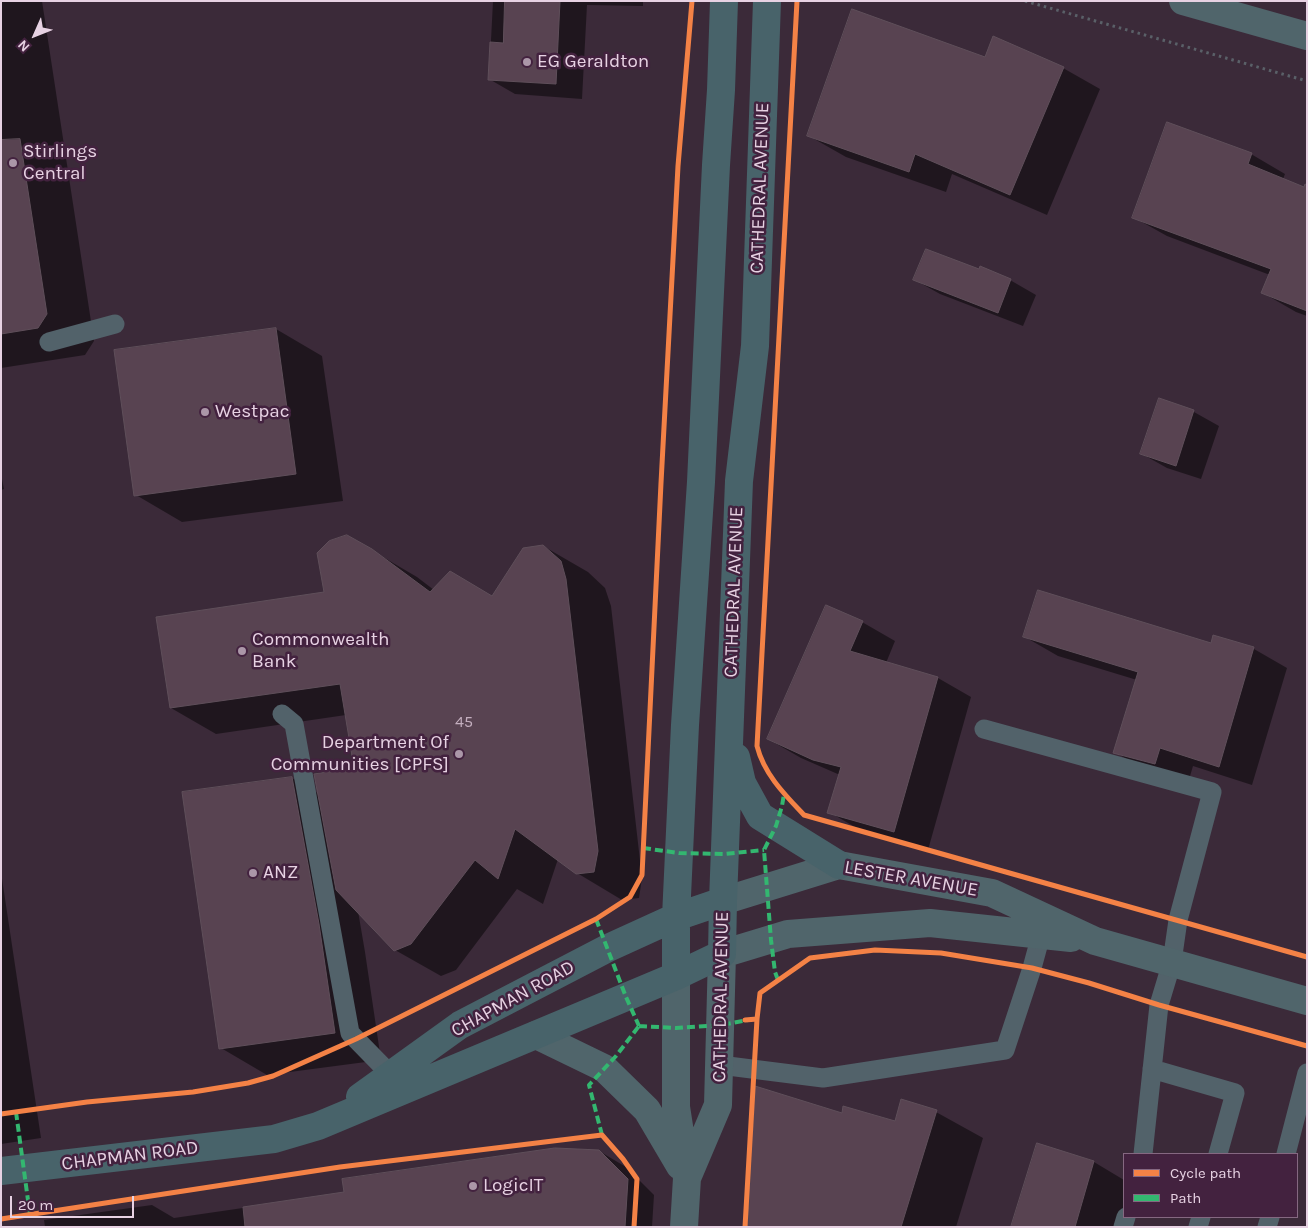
<!DOCTYPE html>
<style>
body{margin:0}
#map{position:relative;width:1308px;height:1228px;overflow:hidden;background:#3b2a39;font-family:Karla,sans-serif}
canvas{display:block}
.frame{position:absolute;inset:0;border:2px solid #e7d2e3;pointer-events:none}
.legend{position:absolute;left:1123px;top:1153px;width:175px;height:65px;box-sizing:border-box;background:#43223f;border:1px solid #856881;margin:0;padding:6px 9px;list-style:none;font-size:15px;color:#e7d2e3}
.legend li{display:flex;align-items:center;gap:10px;height:25px}
.legend b{width:25px;border:1px solid #856881}
.north{position:absolute;left:10px;top:10px;width:50px;height:50px;-webkit-text-stroke:4px #43223f;paint-order:stroke;rotate:226deg;font-size:14px;font-weight:700;line-height:20px;text-align:center;color:#e7d2e3}
.north::after{content:'';display:block;margin:auto;width:18px;height:22px;background:#e7d2e3;clip-path:polygon(50% 0,100% 100%,50% 72%,0 100%)}
.scale{position:absolute;left:10px;top:1196px;width:124px;height:22px;box-sizing:border-box;border:2px solid #e7d2e3;border-top:0;padding-left:6px;font-size:15px;line-height:18px;white-space:nowrap;color:#e7d2e3;-webkit-text-stroke:4px #43223f;paint-order:stroke}
</style>
<div id="map">
<canvas width="1308" height="1228"></canvas>
<div class="frame"></div>
<ul class="legend">
<li><b style="height:6px;background:#f48246"></b>Cycle path</li>
<li><b style="height:6px;background:#33b770"></b>Path</li>
</ul>
<div class="north">N</div>
<div class="scale">20 m</div>
</div>
<script>
const ctx = document.querySelector('canvas').getContext('2d');
ctx.lineJoin = 'round';
function fill(path, color) {
  ctx.fillStyle = color;
  ctx.fill(path, 'evenodd');
}
function stroke(path, color, width, dash) {
  ctx.strokeStyle = color;
  ctx.lineWidth = width;
  ctx.lineCap = dash ? 'butt' : 'round';
  ctx.setLineDash(dash || []);
  ctx.stroke(path);
}
function drawText(font, color, halo, rows, align = 'center') {
  ctx.font = font + ' Karla,sans-serif';
  ctx.lineWidth = 5;
  ctx.setLineDash([]);
  ctx.textBaseline = 'middle';
  ctx.strokeStyle = halo;
  ctx.fillStyle = color;
  for (const [text, x, y, turn = 0] of rows) {
    ctx.save();
    ctx.translate(x, y);
    ctx.rotate((+turn || 0) * Math.PI / 180);
    ctx.textAlign = isNaN(turn) ? turn : align;
    if (halo) ctx.strokeText(text, 0, 0);
    ctx.fillText(text, 0, 0);
    ctx.restore();
  }
}
fill(new Path2D(`
 M1,1H42L94,341L85,355L1,368Z
 M493,1H643V6L587,5L582,99L515,94L489,79Z
 M1063,68L1100,89L1047,215L952,174L946,192L846,157L809,136Z
 M1251,154L1285,174L1283,179L1307,189V316L1296,312L1263,293L1270,275L1167,236L1133,217Z
 M915,280H1010L1036,295L1023,326L940,294Z
 M276,329L322,356L343,501L182,522L136,495Z
 M1160,400L1194,412L1219,426L1201,479L1167,468L1142,454Z
 M1,474L4,489L1,490Z
 M347,536L417,577L434,590L493,597L543,546L588,572L605,588L611,606L642,878L639,898L622,900L577,873L558,859L543,904L517,889L456,970L441,976L395,950L358,911L365,952L381,1060L267,1075L221,1048L292,778L319,794L355,769L346,715L216,734L171,708L325,593Z
 M862,622L895,641L886,663L938,678L971,697L928,850L862,831L829,812L840,775L801,758L768,739Z
 M1025,637L1211,644L1214,637L1254,649L1287,668L1252,785L1193,766L1188,783L1148,772L1115,752L1137,680L1058,656Z
 M1,872L41,1138L1,1144Z
 M936,1112L983,1138L956,1227H749L843,1114L896,1123Z
 M1038,1145L1094,1162L1124,1180V1205L1118,1227H1013Z
 M599,1151L626,1167L654,1195L652,1227H45L44,1220L152,1205L174,1218L346,1193Z`), '#0007');
const building = new Path2D(`
 M505,1H560L556,84L488,80L490,42L503,43Z
 M852,9L985,57L993,36L1064,67L1010,195L915,154L909,172L807,136Z
 M1167,122L1252,153L1248,164L1304,187L1305,184L1307,185V311L1261,293L1271,269L1132,218Z
 M20,139L47,314L38,328L1,334V140Z
 M926,249L979,269L980,266L1011,279L998,313L913,280Z
 M276,328L296,474L134,496L114,350Z
 M1159,398L1194,410L1176,466L1140,454Z
 M347,535L372,549L430,592L450,571L492,596L523,548L543,545L561,561L566,579L598,851L594,872L576,874L515,829L498,879L475,860L411,944L394,951L336,890L314,774L354,768L340,684L170,708L156,617L324,592L317,553L329,541Z
 M1038,590L1211,643L1213,635L1254,647L1219,767L1160,748L1155,764L1113,753L1138,672L1023,637Z
 M826,605L863,621L850,651L938,677L894,832L827,813L841,767L813,760L767,739Z
 M292,777L319,924L335,1033L219,1049L182,792Z
 M755,1086L842,1113L843,1106L895,1121L901,1099L937,1110L901,1227H748Z
 M1037,1143L1094,1161L1075,1227H1011Z
 M555,1148L599,1150L628,1179L625,1227H245L243,1207L344,1192L342,1179Z`);
fill(building, '#584351');
stroke(building, '#5f4f5a', 1);
stroke(new Path2D(`
 M1025,1L1307,81`), '#5a6068', 3, [2.5, 4]);
stroke(new Path2D(`
 M49,342L115,324
 M282,714L294,724L350,1033L391,1075
 M984,729L1212,792L1178,920L1172,962L1159,1005L1143,1154
 M720,1065L823,1078L1005,1050L1032,968L1041,935
 M1152,1069L1235,1093L1218,1154
 M1286,1154L1307,1073
 M1123,1227L1126,1217
 M1198,1227L1201,1217
 M1267,1227L1270,1217`), '#52626a', 19);
stroke(new Path2D(`
 M1183,1L1307,36
 M723,901L839,865L992,893L1095,941L1307,1001
 M676,976V1107L687,1178L684,1227
 M536,1035L604,1068L647,1110L680,1166
 M687,1178L718,1105L722,954L788,934L930,923L1071,938`), '#50656b', 28);
stroke(new Path2D(`
 M736,757L742,783L760,816L839,865
 M676,976V917L685,725L701,482L716,165L721,90L724,1
 M360,1097L460,1025L608,948L676,917L723,901
 M1,1171L274,1139L318,1126L626,997L676,976L722,954L723,901L739,481L755,346L767,1`), '#48636a', 28);
stroke(new Path2D(`
 M643,848L679,853L725,854L764,850
 M596,919L626,997L639,1026
 M778,980L775,972L771,940L764,850L776,826L782,806L784,794
 M639,1026L676,1028L721,1025L748,1020
 M16,1112L30,1215
 M602,1135L589,1085L616,1056L639,1026`), '#33b770', 4, [8, 4]);
stroke(new Path2D(`
 M797,1L757,746C764,774 785,795 804,815L1307,957
 M745,1020L757,1019L760,993L810,958L875,950L941,953L1032,968L1089,983L1159,1005L1307,1046
 M1,1114L87,1102L193,1092L248,1083L273,1076L356,1039L596,919L630,897L642,875L661,483L678,166L692,1
 M1,1219L340,1167L602,1135L623,1159L637,1179L634,1227
 M745,1227L757,1019`), '#f48246', 5);
for (const [x, y, r, color] of [
 [527,62,5,"#ab97a8"],
 [13,163,5,"#ab97a8"],
 [205,412,5,"#ab97a8"],
 [242,651,5,"#ab97a8"],
 [459,754,5,"#ab97a8"],
 [253,873,5,"#ab97a8"],
 [473,1186,5,"#ab97a8"]
]) {
  const dot = new Path2D();
  dot.arc(x, y, r, 0, 2 * Math.PI);
  ctx.fillStyle = color;
  ctx.fill(dot);
  stroke(dot, '#43223f', 2);
}
drawText('16px', '#c3aebe', null, [
 ["45",464,722]
]);
drawText('19px', '#e7d2e3', '#43223f', [
 ["EG Geraldton",537,62],
 ["Stirlings",23,152],
 ["Central",23,174],
 ["Westpac",215,412],
 ["Commonwealth",252,640],
 ["Bank",252,662],
 ["Department Of",449,743,"right"],
 ["Communities [CPFS]",449,765,"right"],
 ["ANZ",263,873],
 ["LogicIT",483,1186]
], 'left');
drawText('19px', '#e7d2e3', '#43223f', [
 ["CATHEDRAL AVENUE",760,188,-88],
 ["CATHEDRAL AVENUE",734,592,-88],
 ["LESTER AVENUE",911,879,10],
 ["CATHEDRAL AVENUE",721,997,-89],
 ["CHAPMAN ROAD",513,999,-29],
 ["CHAPMAN ROAD",130,1156,-7]
]);
</script>
